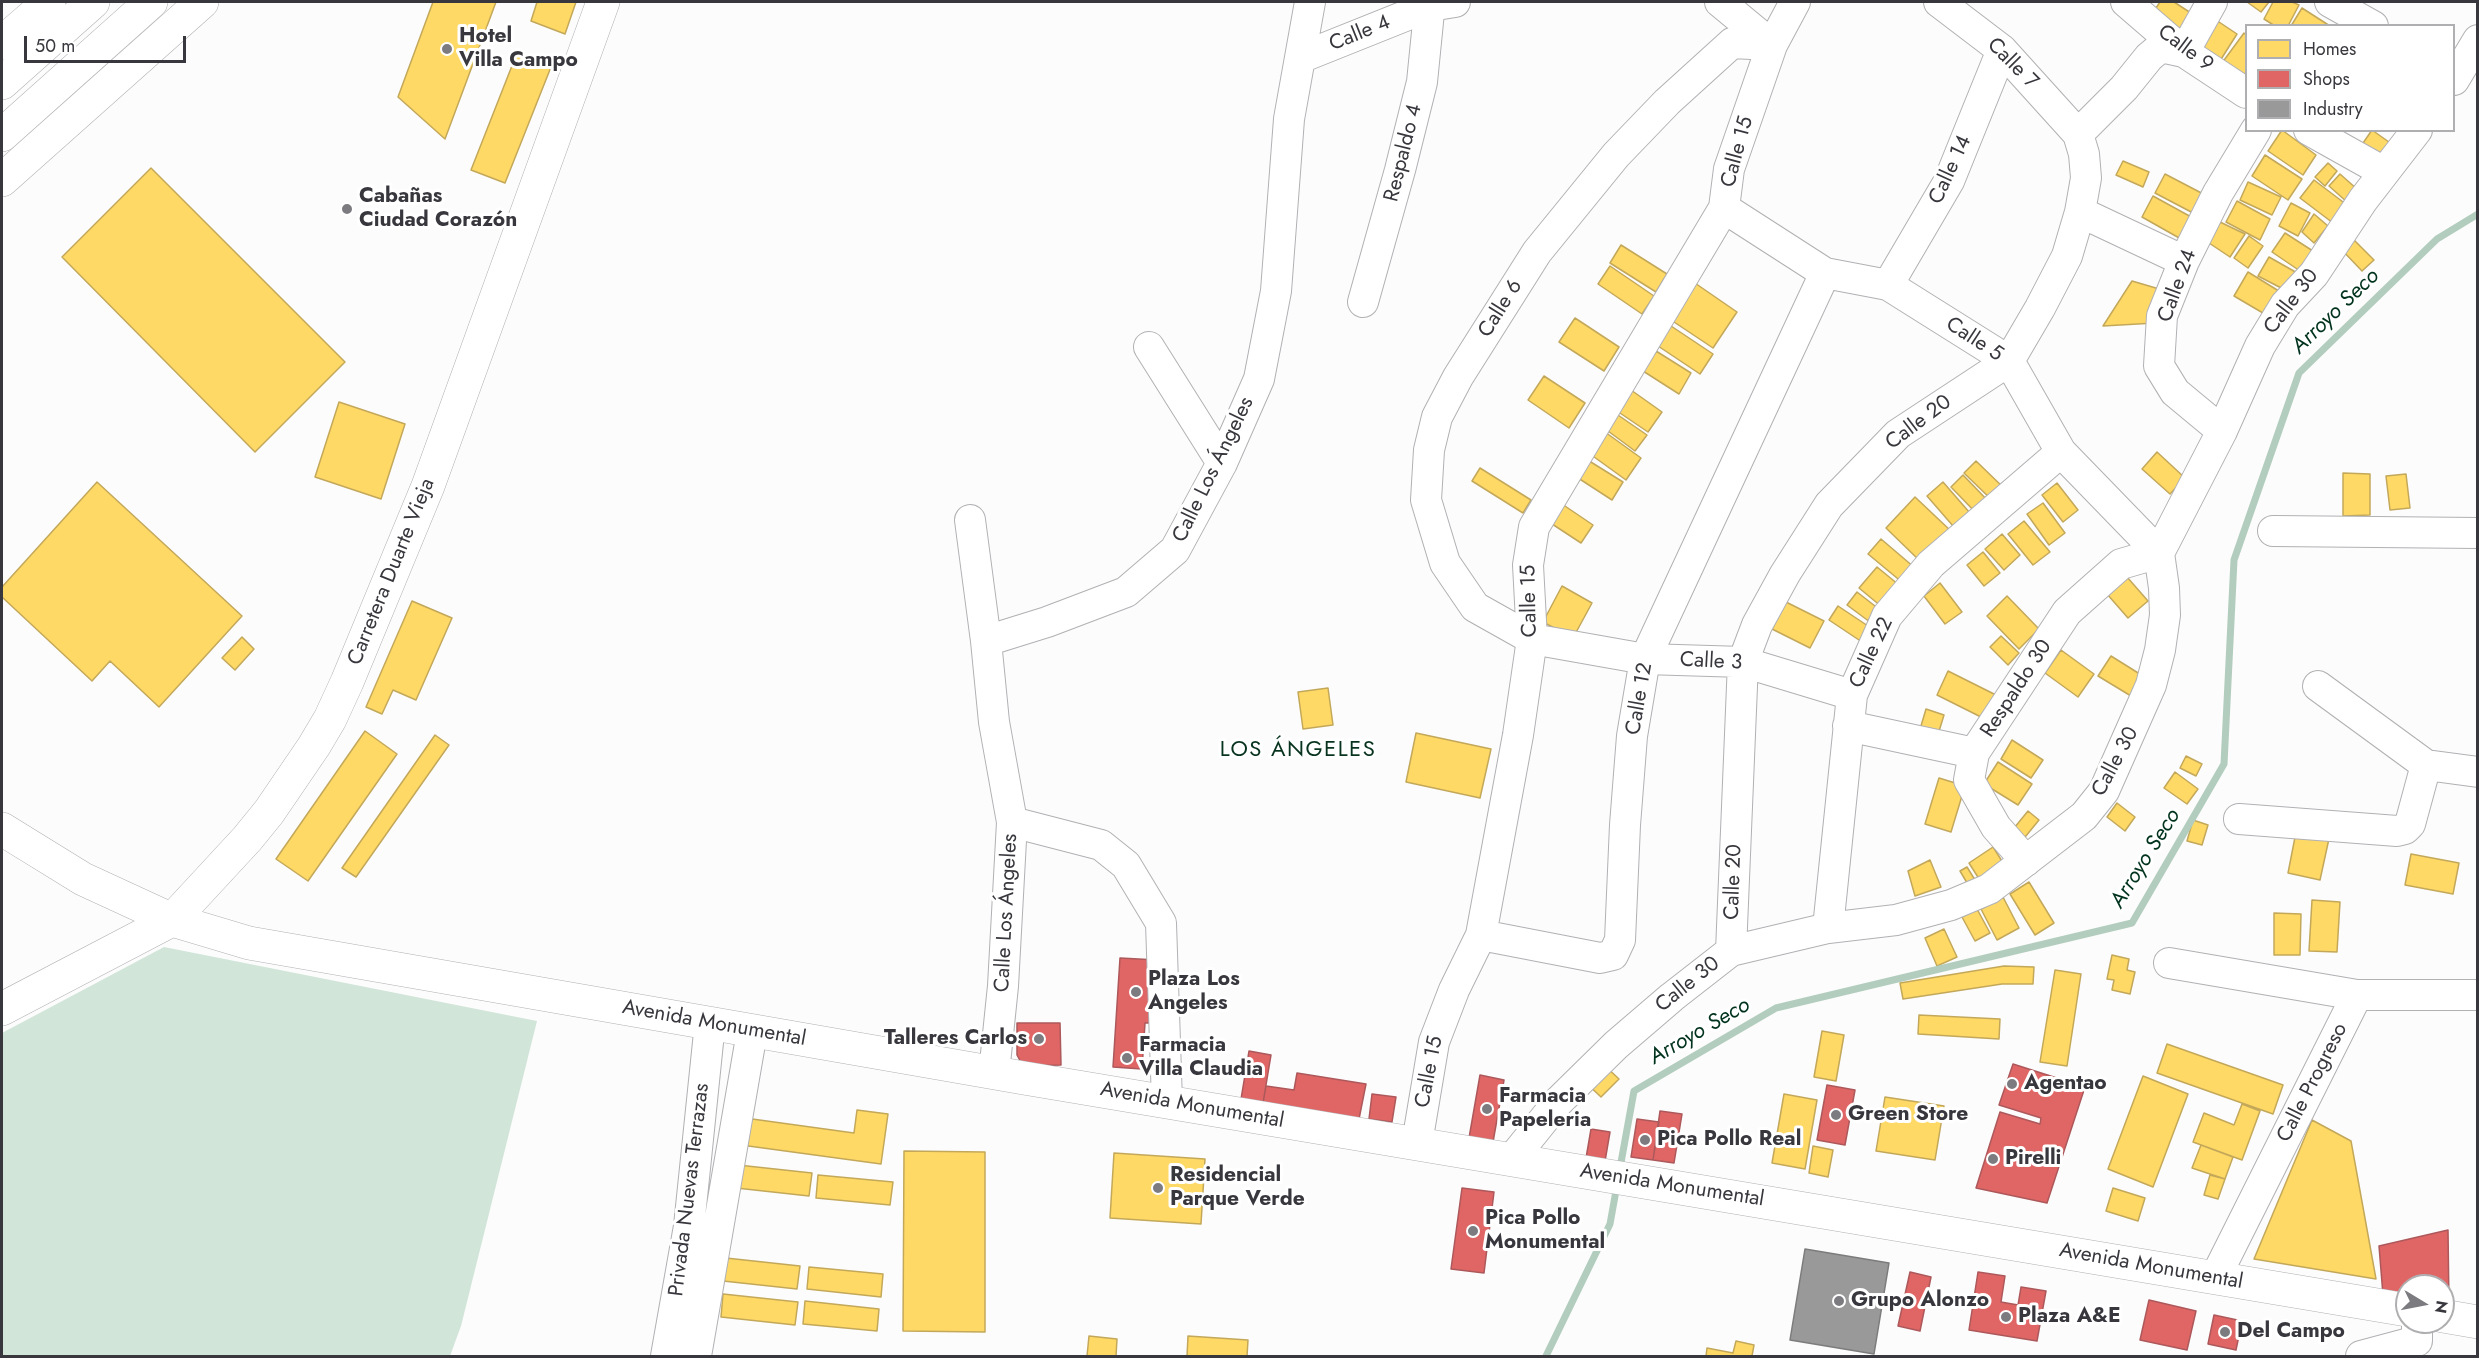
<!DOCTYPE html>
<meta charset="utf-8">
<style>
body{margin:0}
#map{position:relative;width:2479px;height:1358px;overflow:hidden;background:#fcfcfd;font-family:Jost,sans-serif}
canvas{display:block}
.frame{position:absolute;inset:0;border:3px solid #37373d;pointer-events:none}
.legend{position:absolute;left:2245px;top:24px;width:210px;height:108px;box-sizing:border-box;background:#fff;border:2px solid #afafb1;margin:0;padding:8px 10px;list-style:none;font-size:18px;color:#37373d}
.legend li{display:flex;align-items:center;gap:12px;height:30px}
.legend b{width:30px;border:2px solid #afafb1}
.north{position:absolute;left:2395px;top:1274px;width:60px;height:60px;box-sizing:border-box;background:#fff;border:2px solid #afafb1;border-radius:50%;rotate:100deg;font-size:16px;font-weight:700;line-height:24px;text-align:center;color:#37373d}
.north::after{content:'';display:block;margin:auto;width:21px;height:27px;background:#7c7c80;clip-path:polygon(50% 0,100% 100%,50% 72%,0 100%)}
.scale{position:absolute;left:24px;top:36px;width:162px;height:27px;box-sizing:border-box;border:3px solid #37373d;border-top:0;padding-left:8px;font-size:18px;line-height:21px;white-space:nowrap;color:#37373d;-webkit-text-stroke:4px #fff;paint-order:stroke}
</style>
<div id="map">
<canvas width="2479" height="1358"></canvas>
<div class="frame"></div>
<ul class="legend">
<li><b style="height:16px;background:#ffd966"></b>Homes</li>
<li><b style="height:16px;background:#e06666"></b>Shops</li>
<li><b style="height:16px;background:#999"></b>Industry</li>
</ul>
<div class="north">N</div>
<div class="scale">50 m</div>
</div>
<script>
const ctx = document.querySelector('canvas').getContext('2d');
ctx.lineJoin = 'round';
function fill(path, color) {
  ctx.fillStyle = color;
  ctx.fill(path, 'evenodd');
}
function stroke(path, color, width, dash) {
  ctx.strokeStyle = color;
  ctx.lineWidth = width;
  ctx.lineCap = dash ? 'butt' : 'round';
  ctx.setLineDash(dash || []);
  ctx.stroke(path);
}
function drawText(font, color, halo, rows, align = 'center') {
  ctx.font = font + ' Jost,sans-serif';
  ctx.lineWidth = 6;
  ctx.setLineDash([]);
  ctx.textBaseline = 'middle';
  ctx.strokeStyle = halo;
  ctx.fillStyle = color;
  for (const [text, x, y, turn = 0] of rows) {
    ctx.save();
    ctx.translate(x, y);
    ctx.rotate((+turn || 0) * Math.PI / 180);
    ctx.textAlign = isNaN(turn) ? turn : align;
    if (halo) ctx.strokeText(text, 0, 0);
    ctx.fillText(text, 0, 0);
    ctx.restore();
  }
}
fill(new Path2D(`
 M164,947L537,1021L461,1326L450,1356H2V1033Z`), '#d1e5d9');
const homes = new Path2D(`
 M433,2H496L445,139L398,97Z
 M537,2H576L565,34L531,21Z
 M2160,2H2174L2194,15L2178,37L2150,17Z
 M2247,2H2269L2261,12Z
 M2273,2H2292L2299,5L2288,26H2275L2264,19Z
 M2302,8L2330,26H2291Z
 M2216,20L2237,34L2218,64L2196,50Z
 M2244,33L2246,35V72L2240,82L2219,67Z
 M517,53L551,67L505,183L471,170Z
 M2282,130L2316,155L2303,175L2268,151Z
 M2372,130L2396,147L2383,164L2361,146Z
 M2265,155L2302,179L2288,200L2252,176Z
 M2123,161L2149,172L2143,187L2116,175Z
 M2328,163L2337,171L2325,186L2315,177Z
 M151,168L345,362L255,452L62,257Z
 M2165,174L2211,198L2195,214L2155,193Z
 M2340,174L2358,190L2347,202L2329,186Z
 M2314,180L2347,205L2333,223L2300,198Z
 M2248,182L2281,197L2272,215L2240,200Z
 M2153,196L2193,218L2181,239L2142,217Z
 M2237,201L2270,219L2260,240L2226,222Z
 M2291,203L2310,213L2298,236L2279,226Z
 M2314,214L2328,226L2314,243L2302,232Z
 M2220,222L2245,234L2230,257L2206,241Z
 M2285,233L2316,253L2303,273L2272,252Z
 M2249,236L2263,246L2248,268L2234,258Z
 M2352,238L2374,260L2362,271L2341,249Z
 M1621,245L1667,274L1656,292L1610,263Z
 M2269,257L2299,274L2289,292L2258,276Z
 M1610,266L1654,296L1642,314L1598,284Z
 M2248,272L2282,293L2268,316L2234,296Z
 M1692,281L1737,312L1713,348L1668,318Z
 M2132,281L2166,291L2155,323L2103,326Z
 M1575,318L1619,347L1604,371L1559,342Z
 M1668,324L1713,354L1700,374L1655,344Z
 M1656,351L1691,373L1679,394L1643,371Z
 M1544,376L1585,403L1569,428L1528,400Z
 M1631,390L1662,412L1648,432L1617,411Z
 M339,402L405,424L381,499L315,477Z
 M1615,413L1647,435L1635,451L1604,428Z
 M1605,432L1641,458L1626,480L1590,454Z
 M2157,452L2185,478L2170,494L2142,469Z
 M1586,459L1623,482L1612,500L1575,476Z
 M1976,461L2008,492L1996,504L1964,473Z
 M1480,468L1531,500L1523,513L1472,481Z
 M2343,473L2370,474V515L2343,516Z
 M2406,474L2410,508L2390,510L2386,476Z
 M1963,475L1992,505L1980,517L1951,487Z
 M97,482L242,616L159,707L110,661L92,681L2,597V587Z
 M1943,482L1976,520L1960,534L1927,496Z
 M2057,483L2078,510L2063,522L2042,495Z
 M1915,497L1952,532L1922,563L1886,528Z
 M1559,502L1593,525L1581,543L1546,520Z
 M2043,503L2065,533L2049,545L2027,514Z
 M2024,521L2050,552L2033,565L2008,534Z
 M2002,534L2020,555L2004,570L1985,549Z
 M1881,539L1915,568L1903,583L1868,554Z
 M1983,552L2000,573L1984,586L1967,565Z
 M1877,567L1899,585L1882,607L1859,588Z
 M2127,577L2148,601L2128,618L2107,594Z
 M1940,583L1962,612L1945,624L1924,596Z
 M1562,586L1592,603L1573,638L1543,622Z
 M1857,592L1884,613L1874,625L1847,605Z
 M2007,596L2039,629L2019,649L1987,616Z
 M412,601L452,618L416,700L393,690L382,714L366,707Z
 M1786,602L1824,621L1810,648L1772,629Z
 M1838,606L1871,628L1862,642L1829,620Z
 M2001,636L2019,653L2008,665L1990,647Z
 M242,637L254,649L235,670L222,658Z
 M2061,650L2094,674L2078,697L2045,673Z
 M2111,656L2143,676L2131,696L2098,676Z
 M1948,671L2000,697L1989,721L1937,695Z
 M1328,688L1333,725L1303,729L1298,692Z
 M1926,709L1944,715L1936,741L1918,736Z
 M365,731L397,754L308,881L276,859Z
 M1416,733L1491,749L1480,798L1406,782Z
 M435,735L449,745L356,877L342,868Z
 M2012,740L2043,760L2031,778L2001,759Z
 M2186,756L2202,764L2196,776L2180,768Z
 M1998,762L2032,784L2018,805L1984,784Z
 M2175,772L2198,789L2187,804L2164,788Z
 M1939,778L1965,786L1951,832L1925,824Z
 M2117,803L2135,817L2125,831L2107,817Z
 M2028,811L2039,820L2021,842L2010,833Z
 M2193,820L2208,825L2202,845L2187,841Z
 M2297,827L2330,834L2320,880L2288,873Z
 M1993,847L2007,869L1983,885L1969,863Z
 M2411,854L2459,863L2453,894L2405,885Z
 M1930,860L1941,887L1915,896L1908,871Z
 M1967,867L1980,888L1973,893L1960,871Z
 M2029,882L2054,923L2035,935L2010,894Z
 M2003,897L2019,928L1997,940L1981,909Z
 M2312,900L2340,902L2337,952L2309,951Z
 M1977,909L1990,933L1975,941L1962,917Z
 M2274,913L2301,914L2300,955H2274Z
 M1944,929L1957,957L1937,966L1925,938Z
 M2112,955L2129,959L2127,970L2135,972L2130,994L2112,990L2114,980L2107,979Z
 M2004,966L2034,967L2033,984H2002L1903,999L1900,983Z
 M2055,970L2081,974L2067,1066L2040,1062Z
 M1919,1015L2000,1019L1999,1039L1918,1034Z
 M1822,1031L1844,1035L1836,1081L1814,1077Z
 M2167,1044L2283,1085L2273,1114L2157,1073Z
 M1603,1064L1619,1079L1601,1097L1585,1082Z
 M2143,1076L2188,1094L2153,1187L2108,1169Z
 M1784,1094L1817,1100L1805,1169L1772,1163Z
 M1885,1097L1944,1106L1935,1160L1876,1151Z
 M2242,1104L2260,1111L2242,1160L2193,1142L2204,1113L2234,1125Z
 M857,1110L888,1114L881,1164L741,1145L745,1118L854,1133Z
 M2312,1120L2351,1141L2376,1279L2254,1259Z
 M2201,1145L2233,1157L2225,1179L2192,1168Z
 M1813,1146L1833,1150L1828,1177L1809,1173Z
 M904,1151L985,1152V1332L903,1331Z
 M1114,1153L1205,1159L1201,1224L1110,1218Z
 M738,1165L812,1173L809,1196L736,1188Z
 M818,1175L893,1182L890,1205L816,1198Z
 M2210,1175L2225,1179L2218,1199L2204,1195Z
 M2113,1188L2145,1198L2138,1221L2106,1211Z
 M726,1258L800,1266L797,1289L723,1281Z
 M809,1267L883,1274L881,1297L807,1289Z
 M723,1294L798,1302L795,1325L721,1317Z
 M805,1301L879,1309L877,1331L803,1324Z
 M1089,1336L1117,1339L1116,1356H1087Z
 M1188,1336L1248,1340L1247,1356H1187Z
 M1736,1341L1754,1345L1752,1356H1706L1707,1348L1733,1353Z`);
fill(homes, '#ffd966');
stroke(homes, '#c3a85a', 1.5);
const shops = new Path2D(`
 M1120,958L1157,960L1153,1023H1145L1142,1069L1113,1067Z
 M1017,1023H1060L1061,1065L1023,1066L1017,1055Z
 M1249,1051L1271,1055L1263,1103L1241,1099Z
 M2013,1064L2085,1087L2047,1203L1976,1188L2000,1112L2040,1124L2041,1118L1999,1105Z
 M1297,1073L1366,1084L1359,1119L1263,1103L1266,1086L1294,1090Z
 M1480,1075L1504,1080L1493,1142L1469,1138Z
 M1827,1085L1855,1090L1845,1145L1817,1140Z
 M1372,1094L1396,1097L1392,1122L1369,1119Z
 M1660,1111L1682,1114L1674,1163L1653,1160Z
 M1637,1119L1659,1122L1653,1160L1631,1157Z
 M1591,1129L1610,1132L1604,1167L1585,1164Z
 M1462,1188L1494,1192L1484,1273L1451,1269Z
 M2448,1230L2449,1307L2443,1306V1286H2407V1299L2383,1295L2379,1246Z
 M1910,1272L1931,1277L1920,1331L1898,1326Z
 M1978,1272L2005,1276L2001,1302L2018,1305L2021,1287L2046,1291L2037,1341L1969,1330Z
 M2149,1300L2196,1311L2187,1350L2140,1340Z
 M2214,1315L2242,1321L2236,1350L2208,1344Z`);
fill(shops, '#e06666');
stroke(shops, '#ad585a', 1.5);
const industry = new Path2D(`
 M1805,1249L1889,1263L1874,1354L1790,1340Z`);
fill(industry, '#999');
stroke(industry, '#7c7c7d', 1.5);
stroke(new Path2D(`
 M1620,1168L1634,1091L1776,1008L2132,923L2224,764L2234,560L2299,373L2437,239L2478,214
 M1546,1356L1610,1224L1617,1185`), '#b2cdbd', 7);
const minor = new Path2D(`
 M1720,2L1772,45
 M2126,2L2184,52L2246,93
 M2330,2L2373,26
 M1772,45L1732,43L1667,102L1616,155L1537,252L1458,377L1437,417L1429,450L1426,500L1445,563L1475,607L1532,639L1645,659L1743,662L1852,695
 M1300,58L1430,6L1455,2
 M2454,80L2478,40
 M2309,130L2384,172
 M2078,134L2124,88L2149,57L2161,47L2184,52L2212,2
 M1724,208L1825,273L1888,285L2009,361L2061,452L2159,553L2121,564L2067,612L1974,753L1969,780L1996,827L2026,861
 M2080,212L2184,261
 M1888,285L1949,181L2002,50
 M1363,302L1400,170L1422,82L1430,2
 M1149,347L1222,463
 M2222,431L2175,392L2159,366L2162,316L2184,261L2218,193L2256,130
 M970,520L986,641
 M2273,531L2478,533
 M2318,686L2426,765L2478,772
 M1848,726L1974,753
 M2239,819L2397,831L2405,829L2410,824L2426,765
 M1012,822L1101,845L1126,865L1161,923L1167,1102
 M1828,928L1852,695L1887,616L1931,564L2061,452
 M1481,935L1600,958L1613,955L1620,940L1625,825L1632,736L1645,659L1825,273
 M1731,951L1743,662L1757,625L1785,574L1829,505L1898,434L2009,361L2040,308L2067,256L2080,212L2086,178L2084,154L2078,134L2002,50L1939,2
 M2169,963L2357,995H2478
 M994,1073L1003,986L1012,822L994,722L986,641L1047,622L1126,592L1175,550L1222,463L1259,379L1276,291L1289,119L1310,2
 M1417,1143L1434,1042L1454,990L1481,935L1518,735L1532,639L1528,565L1534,527L1724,208L1729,169L1772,45L1795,2
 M1512,1159L1558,1102L1616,1045L1672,997L1731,951L1828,928L1896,920L1951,905L1989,889L2084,816L2104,791L2151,685L2160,650L2165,615L2164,588L2159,553L2222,431L2260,346L2285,305L2314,274L2363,200L2417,130
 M2215,1278L2357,995
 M666,1356L689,1226L710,1023
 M696,1356L752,1032
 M2361,1356L2417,1341V1322`);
const major = new Path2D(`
 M2,43L49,2
 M2,180L202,2
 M2,829L83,879L172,920L249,943L1024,1078L2407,1310
 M2,1009L172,920L247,839L269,812L314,746L330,719L347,682L428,486L603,2
 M2443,1316L2478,1322`);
const highway = new Path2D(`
 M2,83L93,2
 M2,135L151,2`);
stroke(minor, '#b1b1b4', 32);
stroke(major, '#b1b1b4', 34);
stroke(highway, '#b1b1b4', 34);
stroke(minor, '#fff', 30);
stroke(major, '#fff', 33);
stroke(highway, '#fff', 33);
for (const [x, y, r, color] of [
 [447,49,6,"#7c7c80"],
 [347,209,6,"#7c7c80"],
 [1136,992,6,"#7c7c80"],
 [1039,1039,6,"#7c7c80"],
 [1127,1058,6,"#7c7c80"],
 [2012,1084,6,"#7c7c80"],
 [1487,1109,6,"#7c7c80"],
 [1836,1115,6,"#7c7c80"],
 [1645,1140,6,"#7c7c80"],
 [1993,1159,6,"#7c7c80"],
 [1158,1188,6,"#7c7c80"],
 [1473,1231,6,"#7c7c80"],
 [1839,1301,6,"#7c7c80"],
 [2006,1317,6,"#7c7c80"],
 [2225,1332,6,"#7c7c80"]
]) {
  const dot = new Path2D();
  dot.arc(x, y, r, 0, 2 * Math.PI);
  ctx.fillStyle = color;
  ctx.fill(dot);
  stroke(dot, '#fff', 2);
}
drawText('21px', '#37373d', '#fff', [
 ["Calle 4",1360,34,-22],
 ["Calle 9",2185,49,37],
 ["Calle 7",2012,64,45],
 ["Calle 15",1738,152,-75],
 ["Respaldo 4",1404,153,-76],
 ["Calle 14",1951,170,-65],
 ["Calle 24",2178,286,-70],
 ["Calle 30",2292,302,-53],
 ["Calle 6",1501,309,-58],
 ["Calle 5",1974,340,33],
 ["Calle 20",1919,423,-37],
 ["Calle Los Ángeles",1214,470,-64],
 ["Carretera Duarte Vieja",392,572,-68],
 ["Calle 15",1530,601,-91],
 ["Calle 22",1872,653,-65],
 ["Calle 3",1711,662,3],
 ["Respaldo 30",2017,689,-57],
 ["Calle 12",1640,699,-80],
 ["Calle 30",2116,762,-62],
 ["Calle 20",1734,882,-88],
 ["Calle Los Ángeles",1007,913,-87],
 ["Calle 30",1688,985,-39],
 ["Avenida Monumental",714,1024,10],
 ["Calle 15",1430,1072,-79],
 ["Calle Progreso",2313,1083,-63],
 ["Avenida Monumental",1192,1106,10],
 ["Avenida Monumental",1672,1186,9],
 ["Privada Nuevas Terrazas",690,1190,-83],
 ["Avenida Monumental",2151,1267,10]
]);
drawText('bold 21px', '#37373d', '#fff', [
 ["Hotel",459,37],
 ["Villa Campo",459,61],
 ["Cabañas",359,197],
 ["Ciudad Corazón",359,221],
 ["Plaza Los",1148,980],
 ["Angeles",1148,1004],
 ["Talleres Carlos",1027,1039,"right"],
 ["Farmacia",1139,1046],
 ["Villa Claudia",1139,1070],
 ["Agentao",2024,1084],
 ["Farmacia",1499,1097],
 ["Papeleria",1499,1121],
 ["Green Store",1848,1115],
 ["Pica Pollo Real",1657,1140],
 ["Pirelli",2005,1159],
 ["Residencial",1170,1176],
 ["Parque Verde",1170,1200],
 ["Pica Pollo",1485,1219],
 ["Monumental",1485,1243],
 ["Grupo Alonzo",1851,1301],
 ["Plaza A&E",2018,1317],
 ["Del Campo",2237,1332]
], 'left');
drawText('italic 22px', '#00331d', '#fff', [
 ["Arroyo Seco",2336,312,-44],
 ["Arroyo Seco",2146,859,-58],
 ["Arroyo Seco",1700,1032,-30]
]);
ctx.letterSpacing = '1.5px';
drawText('22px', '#08331f', '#fff', [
 ["LOS ÁNGELES",1298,751]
]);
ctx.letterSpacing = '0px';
</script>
